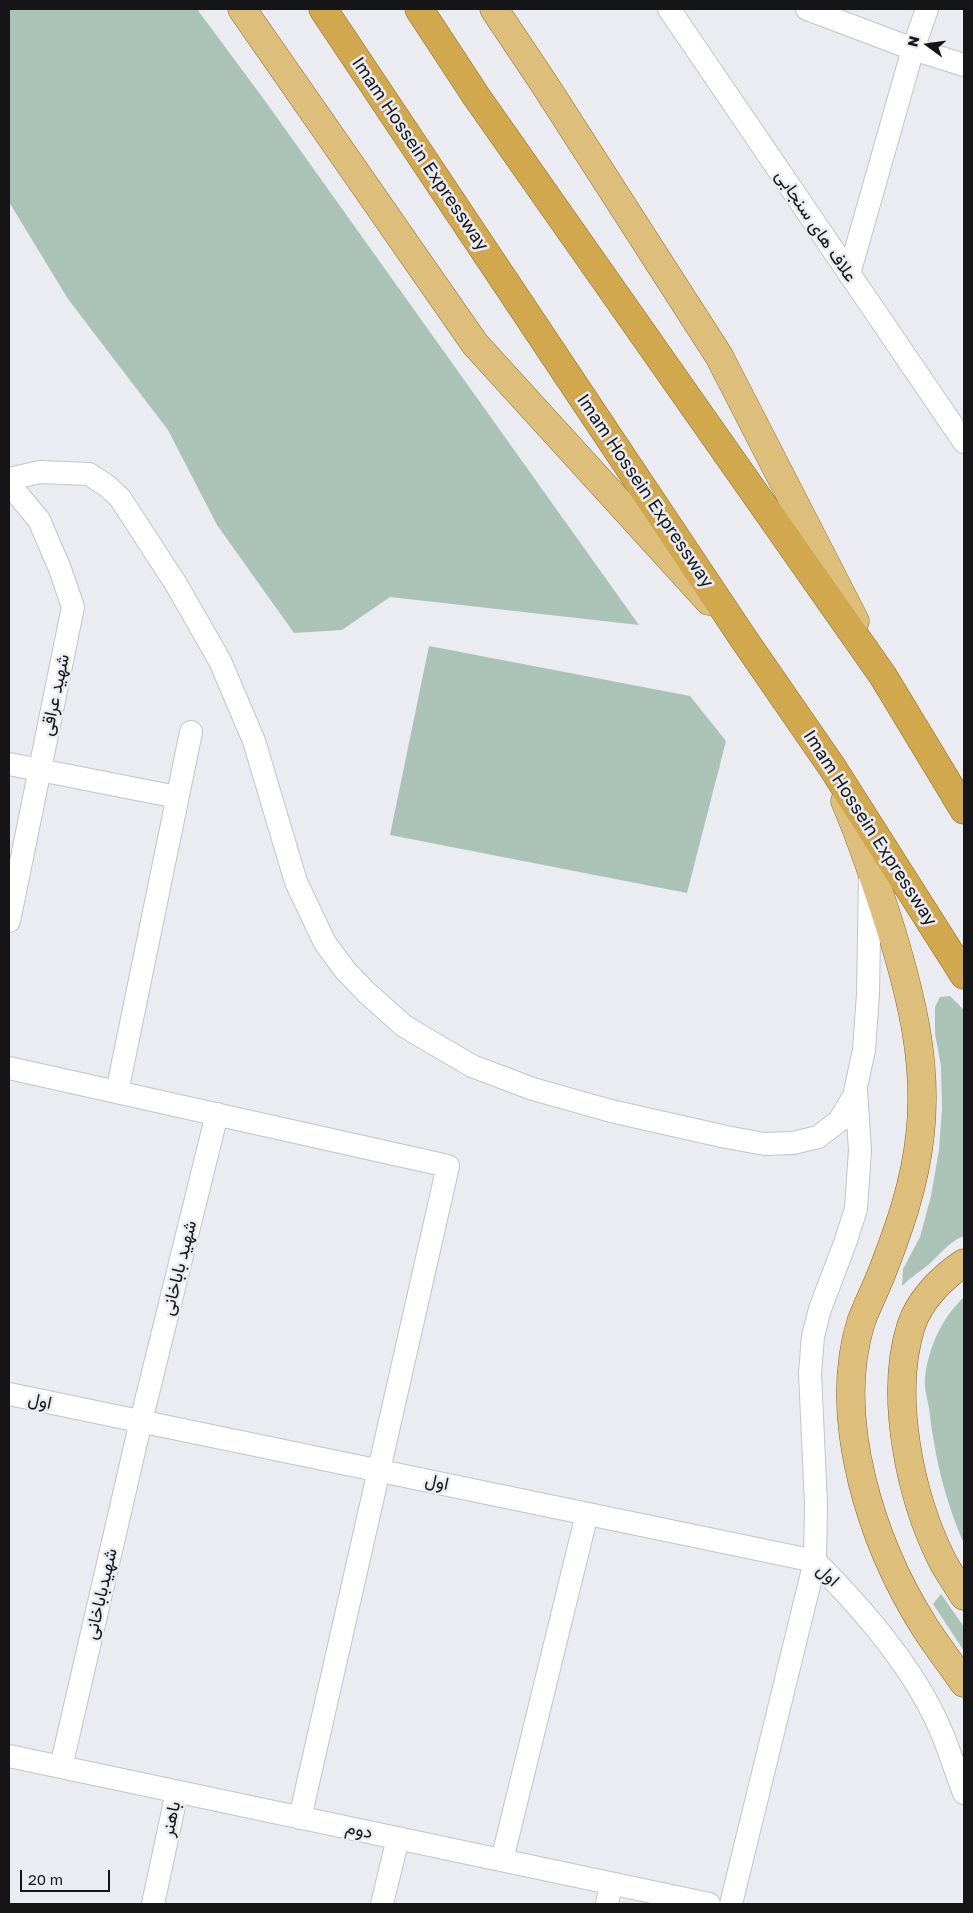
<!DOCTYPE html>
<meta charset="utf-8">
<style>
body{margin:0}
#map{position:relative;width:973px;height:1913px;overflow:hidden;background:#eaecf2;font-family:"Golos Text",sans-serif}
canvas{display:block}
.frame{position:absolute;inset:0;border:10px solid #151518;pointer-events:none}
.north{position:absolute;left:903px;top:20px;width:50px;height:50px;-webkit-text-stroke:4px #eaecf2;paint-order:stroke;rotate:284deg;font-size:14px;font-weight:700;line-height:20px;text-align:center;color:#151518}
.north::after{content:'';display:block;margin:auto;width:18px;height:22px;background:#151518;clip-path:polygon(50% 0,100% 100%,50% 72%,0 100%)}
.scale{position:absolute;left:20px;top:1870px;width:90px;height:22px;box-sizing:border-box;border:2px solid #151518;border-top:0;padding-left:6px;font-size:15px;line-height:18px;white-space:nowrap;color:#151518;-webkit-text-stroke:4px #eaecf2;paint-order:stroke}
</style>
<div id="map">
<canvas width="973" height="1913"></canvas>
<div class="frame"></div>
<div class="north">N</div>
<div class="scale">20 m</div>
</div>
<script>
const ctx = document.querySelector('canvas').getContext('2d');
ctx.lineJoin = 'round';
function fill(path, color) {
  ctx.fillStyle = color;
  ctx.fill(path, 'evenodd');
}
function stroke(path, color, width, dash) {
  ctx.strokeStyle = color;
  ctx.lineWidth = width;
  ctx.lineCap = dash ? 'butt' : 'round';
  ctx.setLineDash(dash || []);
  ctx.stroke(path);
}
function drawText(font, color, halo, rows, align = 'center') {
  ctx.font = font + ' "Golos Text",Vazirmatn,sans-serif';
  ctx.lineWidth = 5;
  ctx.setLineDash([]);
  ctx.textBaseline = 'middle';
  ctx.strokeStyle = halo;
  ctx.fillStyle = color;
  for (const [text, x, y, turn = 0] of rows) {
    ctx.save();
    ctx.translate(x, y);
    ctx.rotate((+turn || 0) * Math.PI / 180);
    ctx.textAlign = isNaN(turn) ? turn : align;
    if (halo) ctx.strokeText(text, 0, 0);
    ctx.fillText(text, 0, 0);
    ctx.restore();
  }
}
fill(new Path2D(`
 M9,9H197L268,105L639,625L390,597L342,630L294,633L217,525L168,430L68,299L9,202Z
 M429,646L690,696L726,741L687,893L390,835Z
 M950,996L964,1010V1236C949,1241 939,1256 927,1266C918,1273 910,1278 902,1286L903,1269L920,1237L931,1196L939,1150L942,1109L941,1066L935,1034V1007L940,997Z
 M964,1297V1544C945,1501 934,1454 929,1408C927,1398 924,1387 925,1377C929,1346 942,1318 964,1297Z
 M941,1594L964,1627V1651L933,1604Z`), '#aac3b6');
const minor = new Path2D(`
 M669,9L964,442
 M807,9L913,49L964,65
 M849,274L913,49L927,9
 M9,479L40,472L89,474L107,486L120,498L176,584L220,661L254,741L296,882L325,943L345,970L366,992L404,1026L472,1066L533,1089L611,1111L726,1137L765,1144L793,1143L818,1137L839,1121L854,1096L864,1050L868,994L870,877
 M9,484L39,520L60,569L73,607L9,921
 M9,764L177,797
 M9,1068L448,1166L300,1818
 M117,1092L191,732
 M9,1394L815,1561C859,1605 911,1665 937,1722C948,1745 955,1770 964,1793
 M9,1756L709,1904
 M61,1767L141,1421L217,1114
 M502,1860L587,1514
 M153,1904L177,1792
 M382,1904L398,1838
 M607,1904L611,1884
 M731,1904L815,1561L816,1504L810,1373L813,1336L820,1309L845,1243L856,1209L860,1150L856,1091`);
const primary = new Path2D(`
 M242,9L475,344L709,601
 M494,9L543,82L719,356L855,621
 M845,801C863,844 878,888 892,933C912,1000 928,1065 920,1135C915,1184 899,1229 881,1275C875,1290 867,1306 861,1322C831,1419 872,1543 924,1626C936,1645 951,1664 964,1683
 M964,1263C942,1277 919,1301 911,1326C889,1396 910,1496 942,1560C948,1572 957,1584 964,1596`);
const trunk = new Path2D(`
 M323,9L745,641L832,767L964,975
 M419,9L476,96L883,676L964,810`);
stroke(minor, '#c2c4ca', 24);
stroke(primary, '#89661e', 29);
stroke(trunk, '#89661e', 29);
stroke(minor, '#fff', 22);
stroke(primary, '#ddbe7a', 28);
stroke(trunk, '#d2a84e', 28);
drawText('18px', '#151518', '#eaecf2', [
 ["Imam Hossein Expressway",420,154,56],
 ["علاف های سنجابی",816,226,56],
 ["Imam Hossein Expressway",645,491,56],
 ["شهید عراقی",55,695,-78],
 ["Imam Hossein Expressway",870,828,57],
 ["شهید باباخانی",179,1268,-76],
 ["اول",40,1401,12],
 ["اول",437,1482,12],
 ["اول",828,1575,44],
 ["شهیدباباخانی",101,1594,-77],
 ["باهنر",171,1819,-78],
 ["دوم",359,1830,12]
]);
</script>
